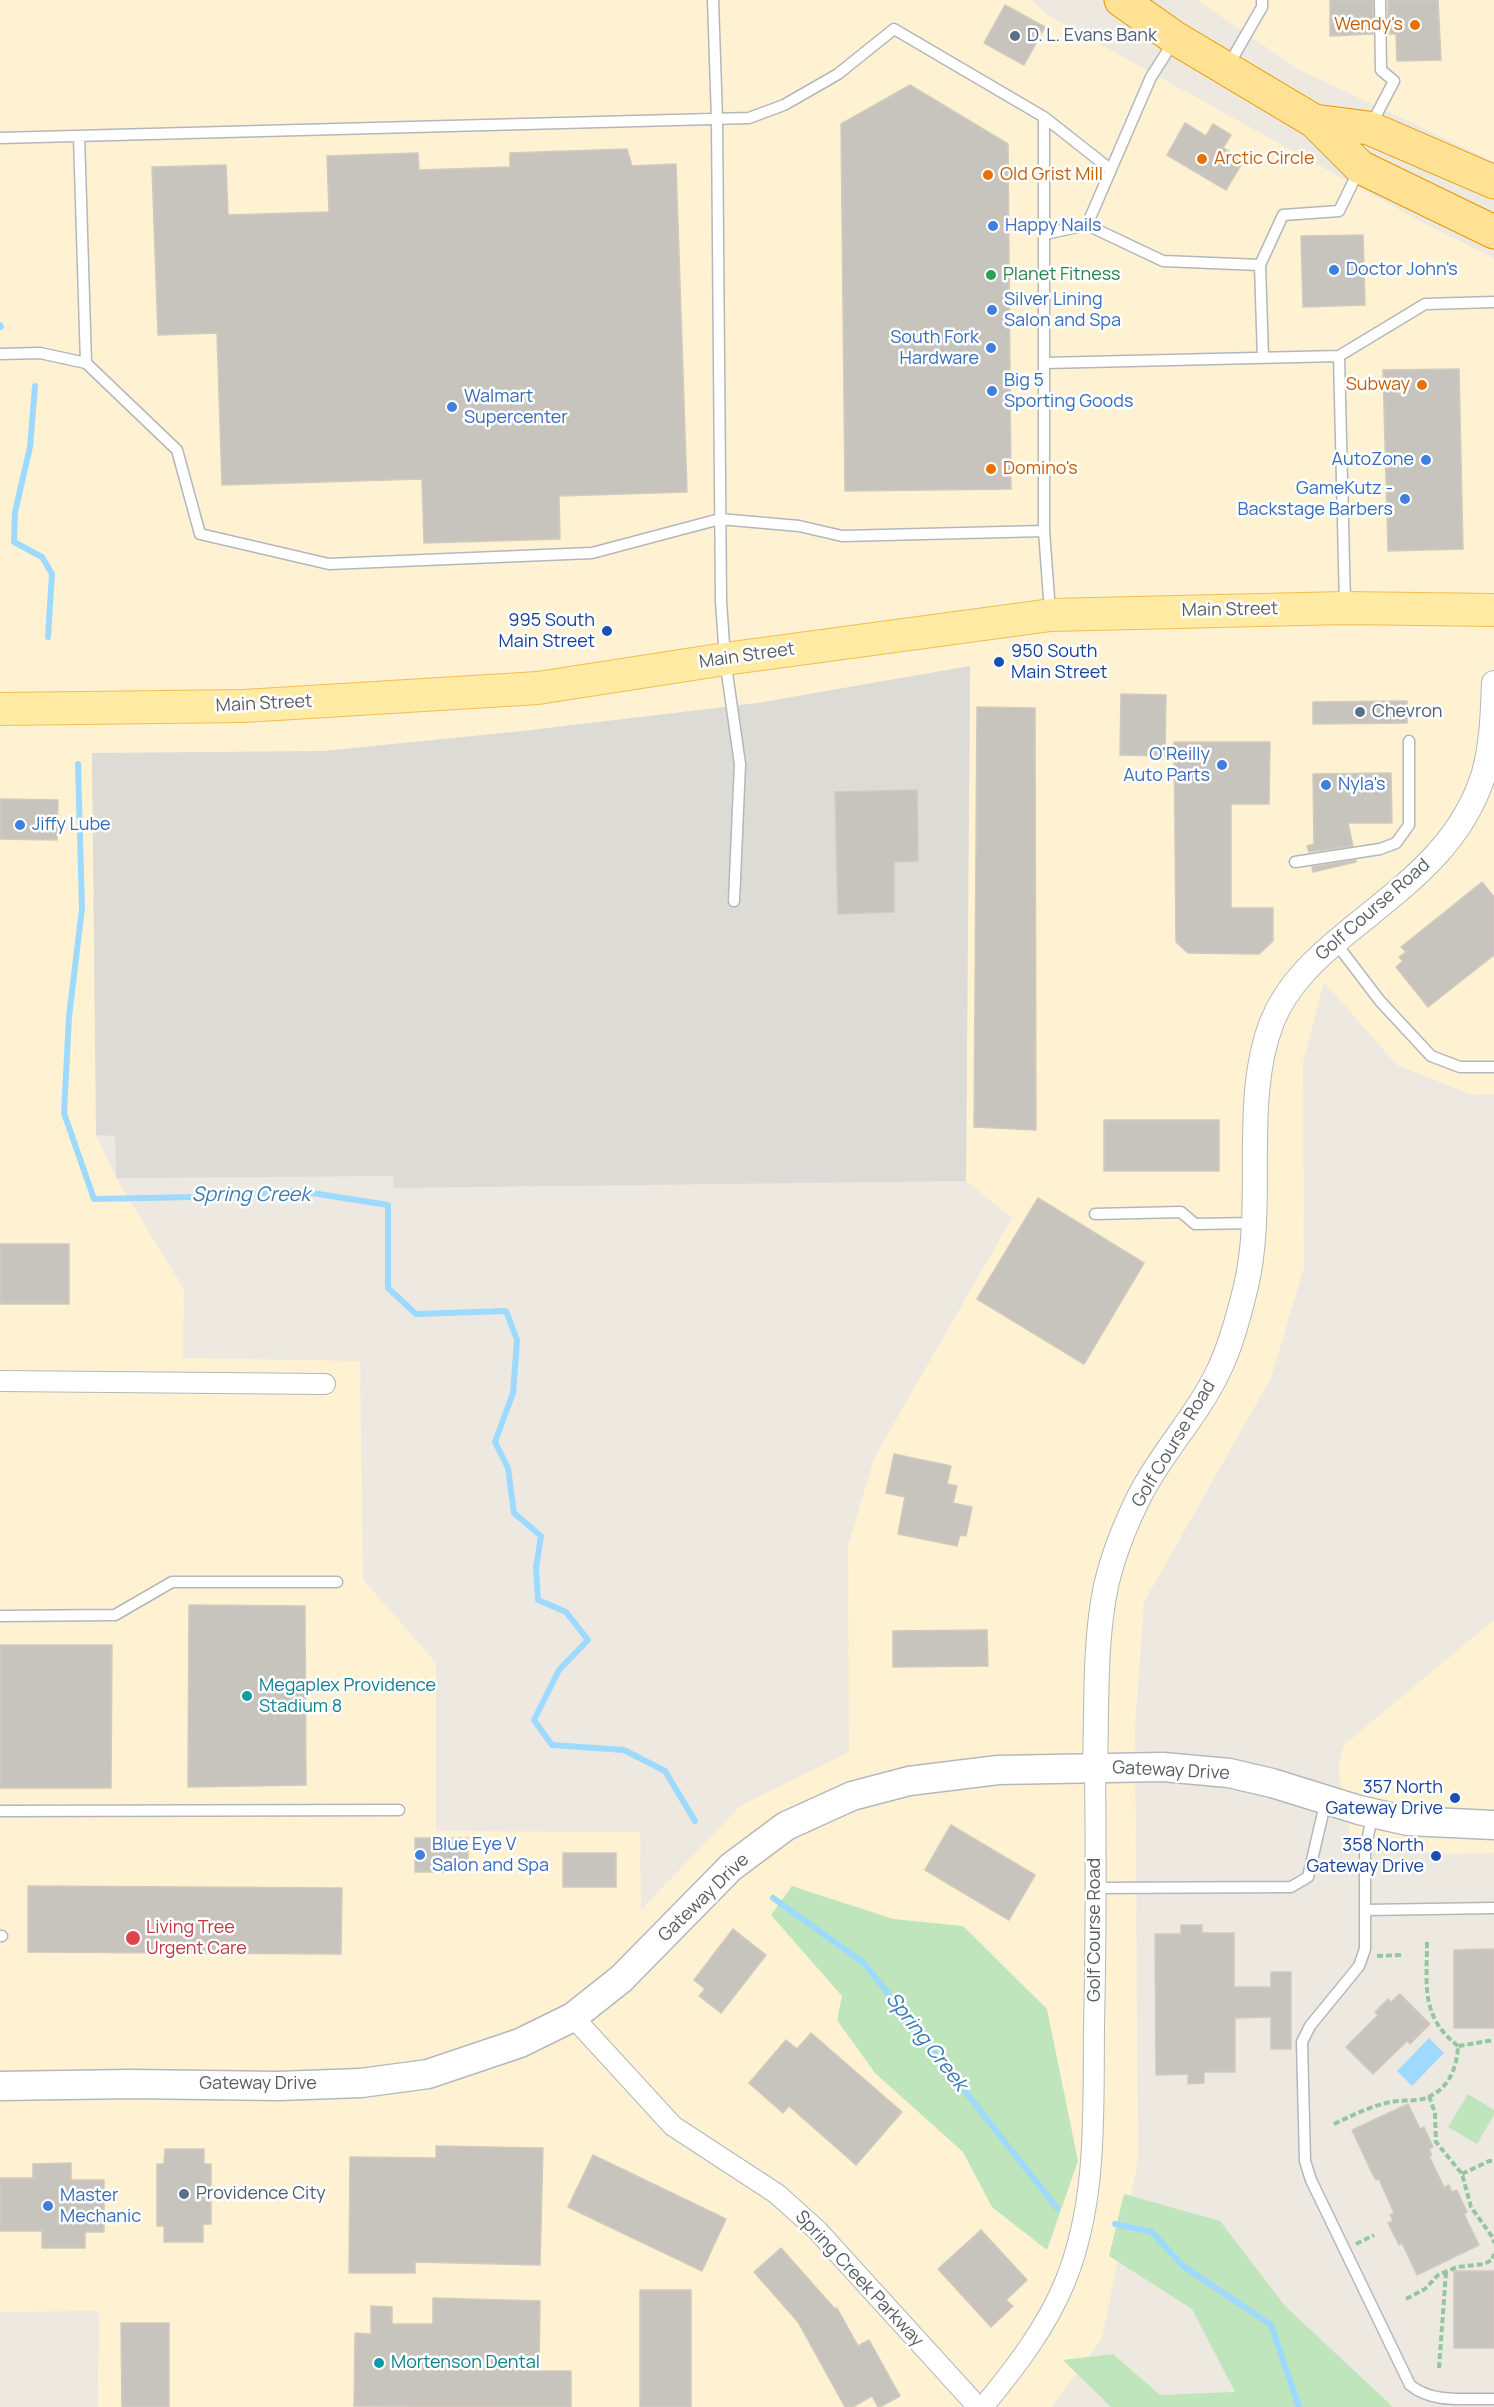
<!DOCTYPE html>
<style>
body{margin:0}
canvas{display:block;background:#ede9e0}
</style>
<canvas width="1494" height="2407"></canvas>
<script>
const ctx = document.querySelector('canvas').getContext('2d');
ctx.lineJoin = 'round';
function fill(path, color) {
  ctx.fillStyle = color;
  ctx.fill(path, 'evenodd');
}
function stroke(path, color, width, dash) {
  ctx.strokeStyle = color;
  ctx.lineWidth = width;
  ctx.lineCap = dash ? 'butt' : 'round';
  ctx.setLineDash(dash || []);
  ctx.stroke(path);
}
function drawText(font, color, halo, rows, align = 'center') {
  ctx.font = font + ' Manrope,sans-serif';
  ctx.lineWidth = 5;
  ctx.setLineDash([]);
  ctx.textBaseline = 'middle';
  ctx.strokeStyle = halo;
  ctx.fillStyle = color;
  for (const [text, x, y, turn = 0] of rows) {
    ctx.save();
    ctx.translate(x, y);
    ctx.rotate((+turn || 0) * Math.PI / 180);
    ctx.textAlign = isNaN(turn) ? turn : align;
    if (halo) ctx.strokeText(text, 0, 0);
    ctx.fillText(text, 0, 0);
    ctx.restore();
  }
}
fill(new Path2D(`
 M0,0H1032L1049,16L1427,225L1494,258V1094L1472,1095L1397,1065L1324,982L1303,1062L1304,1267L1271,1378L1144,1602L1135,1727L1138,2161L1102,2338L1052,2407H98L99,2311L0,2312ZM970,666L966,1181L1012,1218L874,1458L848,1546L849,1752L740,1806L641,1910L640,1832L436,1831V1663L363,1579L360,1361L183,1358L184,1289L116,1178L96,1135L324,751L523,731L758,703Z
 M1197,0H1494V162L1298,69Z
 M1494,1620V1853L1443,1854L1351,1840L1338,1769L1344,1745Z`), '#fef2d3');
fill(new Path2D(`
 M970,666L966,1181L394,1188L393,1176L116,1178L115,1136L96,1135L92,753L324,751L523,731L758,703Z`), '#dddbd5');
fill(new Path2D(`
 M792,1886L893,1919L963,1926L1047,2009L1078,2161L1047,2250L992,2207L963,2152L875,2073L837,2020L842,1996L771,1915Z
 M1468,2094L1494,2110V2115L1477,2144L1448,2127Z
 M1124,2194L1220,2221L1285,2306L1393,2407H1111L1063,2360L1113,2354L1160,2395L1235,2392L1192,2309L1109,2256Z`), '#bee5bb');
fill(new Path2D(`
 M1429,2038L1444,2053L1412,2086L1397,2071Z`), '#9edaff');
stroke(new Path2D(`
 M0,325L1,327
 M35,386L30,447L15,512L14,542L42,557L52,574L48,637
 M78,764L82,908L69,1017L64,1113L94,1199L195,1197L299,1191L388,1205V1288L416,1314L506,1311L517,1340L513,1393L495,1442L508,1468L514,1513L541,1536L536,1568L538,1600L566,1612L588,1640L559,1670L534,1720L552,1745L624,1750L665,1771L695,1821
 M773,1898L864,1963L1057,2208
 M1115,2224L1152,2232L1183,2266L1271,2325L1299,2407`), '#9edaff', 6);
const building = new Path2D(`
 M1330,0H1373V34L1330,36Z
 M1388,0H1438L1441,60L1397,61L1396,34H1388Z
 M1005,5L1045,27L1024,65L984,43Z
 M910,85L1008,144L1011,489L845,491L841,124Z
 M1185,123L1206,136L1213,124L1231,135L1223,148L1244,160L1226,190L1167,155Z
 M627,149L632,166L676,164L687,492L559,496L560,539L424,543L422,479L222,485L217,333L158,335L152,167L226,165L228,215L329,212L327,156L418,153L419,170L510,167V153Z
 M1363,235L1365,305L1303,307L1301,236Z
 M1459,369L1463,549L1388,551L1383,370Z
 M1121,694L1166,695L1165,756L1120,755Z
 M1407,701V723L1313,724V702Z
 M977,707L1035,708L1036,1130L974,1127Z
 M1174,742H1270L1269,804H1231V908H1273V941L1259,954L1188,953L1176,942Z
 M1391,773L1392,823H1348L1353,846L1309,852L1307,846L1314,844L1313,774Z
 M917,790L918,861L894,862V912L838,914L835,792Z
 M0,799L58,800L57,840L0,839Z
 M1356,860V862L1313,872L1312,867Z
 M1482,882L1494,897V955L1428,1007L1396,967L1403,961L1399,957L1406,952L1401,947Z
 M1104,1120H1219V1171H1104Z
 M1038,1198L1144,1263L1084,1364L977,1299Z
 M0,1244H69V1304H0Z
 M894,1454L951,1466L947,1484L957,1486L953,1503L972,1507L966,1536L960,1535L957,1546L898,1534L905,1497L886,1493Z
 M189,1605L305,1606L306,1785L188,1787Z
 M987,1630L988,1666L893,1667V1631Z
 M0,1645H112L111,1788H0Z
 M951,1825L1035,1875L1009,1920L925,1870Z
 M415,1838H468V1872H415Z
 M563,1853H616V1887H563Z
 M28,1886L342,1888L341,1954L28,1952Z
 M1181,1925H1202V1933H1234V1987H1271V1972H1291V2049H1271V2017L1235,2018V2072H1204V2083L1188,2084V2074L1156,2075L1155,1934H1181Z
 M733,1929L766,1955L721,2013L699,1996L705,1989L694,1980Z
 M1494,1949V2028H1454V1950Z
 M1400,1994L1430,2024L1410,2044L1407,2041L1373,2074L1346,2047L1378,2015L1375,2012L1388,1999L1391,2002Z
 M811,2033L902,2112L856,2165L789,2106L783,2113L749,2083L786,2040L797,2049Z
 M1408,2104L1420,2129L1424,2127L1433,2147L1429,2149L1432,2155L1429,2156L1444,2187L1449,2185L1452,2192L1457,2190L1467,2212L1464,2214L1479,2245L1417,2275L1402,2243L1399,2245L1388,2223L1393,2221L1390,2215L1394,2213L1379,2179L1376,2180L1372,2173L1352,2130Z
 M436,2146L543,2148L540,2265L415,2262V2273H349L350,2157L436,2158Z
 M165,2149H204V2164H211V2224H203V2242H164V2226H157V2164H164Z
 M593,2155L726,2219L702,2271L568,2207Z
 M71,2163V2180H104V2232H85V2248H42V2231H0V2178H33V2164Z
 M981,2230L1027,2280L1006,2300L1013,2306L991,2327L938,2269Z
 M781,2248L835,2309L837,2308L858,2346L869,2340L900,2396L880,2407H878L872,2396L853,2407H845L798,2322L754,2272Z
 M1454,2271H1494V2348H1454Z
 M640,2290H691V2407H640Z
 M433,2298L540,2301L539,2371H571V2407L354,2406L355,2333L371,2334V2306L392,2307V2324H433Z
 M121,2323H169V2407H122Z`);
fill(building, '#c7c3bd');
stroke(building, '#d1cabe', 1.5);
const service = new Path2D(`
 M713,0L717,119L721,601L725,659L740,764L734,901
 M1228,66L1262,7V0
 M1044,117V531L1050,611
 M1371,125L1394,81L1381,70L1380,0
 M79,136L86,363
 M0,138L749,118L784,105L838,74L894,29L1044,117L1110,169
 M1087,225L1163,261L1260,265L1263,358
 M1045,234L1087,225L1151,77L1174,41
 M1260,265L1283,215L1339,211L1359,170
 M0,354L40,353L86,363L177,450L200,534L329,564L592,553L720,519L799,526L842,536L1044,531
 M1339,356L1425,304L1494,302
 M1045,363L1339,356L1345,605
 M1295,862L1380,849L1396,843L1409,825V741
 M1335,942L1380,1001L1431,1056L1460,1067H1494
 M1095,1214L1181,1212L1195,1224L1254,1223
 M0,1616L115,1615L172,1582H337
 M0,1811L399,1810
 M1373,1813L1365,1850V1949L1359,1966L1310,2026L1302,2042L1305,2161L1311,2180L1410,2385C1433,2404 1466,2398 1494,2399
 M1096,1888L1291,1887L1308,1877L1326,1800
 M1365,1910L1494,1908
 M0,1936H2`);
const minor = new Path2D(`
 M0,1381L325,1384
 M573,2017L673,2126L777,2194L817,2230L978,2407
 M983,2407C1015,2368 1046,2328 1065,2282C1098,2201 1093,2112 1094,2026C1096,1940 1096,1853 1095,1767`);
const tertiary = new Path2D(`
 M1095,1767C1097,1708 1094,1643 1106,1586C1113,1555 1126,1523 1140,1495C1162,1452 1197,1416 1218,1372C1231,1346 1239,1315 1246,1286C1266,1202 1241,1101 1272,1022C1287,984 1318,956 1349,931C1405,885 1462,846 1484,773C1492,744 1493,712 1494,683`);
const secondary = new Path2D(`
 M0,2086L131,2084L278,2086L361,2083L428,2074L520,2043L573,2017L621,1979L731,1867L786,1826L852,1796L909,1781L998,1770L1163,1767L1229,1773L1272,1783L1359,1810L1408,1821L1494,1825`);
const primary = new Path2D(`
 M0,709L244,706L538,688L725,659L1051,615L1345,608L1494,610`);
const trunk = new Path2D(`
 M1121,0L1175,38L1314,121L1360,167L1494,232
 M1314,121L1369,128L1494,182`);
stroke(service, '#b3b7bb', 13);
stroke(minor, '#b3b7bb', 22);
stroke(tertiary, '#b3b7bb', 26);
stroke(secondary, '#b4b8be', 31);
stroke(primary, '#f4bd52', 34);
stroke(trunk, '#ed9500', 35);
stroke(new Path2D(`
 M1427,1942C1427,1986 1420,2016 1458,2046
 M1377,1956L1401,1955
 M1429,2096L1435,2113L1436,2142L1462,2174L1471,2207L1493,2238L1494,2243
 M1334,2124C1351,2116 1367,2108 1386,2103C1396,2100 1407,2101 1418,2100C1445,2095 1457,2072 1458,2046L1494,2040
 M1462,2174L1489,2161H1494
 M1356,2244L1374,2235
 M1406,2299L1425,2289L1438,2275L1457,2267L1484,2264L1492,2260L1494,2254
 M1439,2368L1446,2272`), '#94c6a0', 4, [6, 3]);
stroke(service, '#fff', 10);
stroke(minor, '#fff', 20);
stroke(tertiary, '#fff', 24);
stroke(secondary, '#fff', 28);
stroke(primary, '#ffeba3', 32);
stroke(trunk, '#ffe294', 33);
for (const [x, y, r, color] of [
 [1415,25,6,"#e8710a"],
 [1015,36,6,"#5c6f8a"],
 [1202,159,6,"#e8710a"],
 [988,175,6,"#e8710a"],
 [993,226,6,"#3f7fe0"],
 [1334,270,6,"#3f7fe0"],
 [991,275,6,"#2e9e5b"],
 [992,310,6,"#3f7fe0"],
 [991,348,6,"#3f7fe0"],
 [1422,385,6,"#e8710a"],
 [992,391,6,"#3f7fe0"],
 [452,407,6,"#3f7fe0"],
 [1426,460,6,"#3f7fe0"],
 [991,469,6,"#e8710a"],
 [1405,499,6,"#3f7fe0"],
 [607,631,6,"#1a4fb4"],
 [999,662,6,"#1a4fb4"],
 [1360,712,6,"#5c6f8a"],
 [1222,765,6,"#3f7fe0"],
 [1326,785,6,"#3f7fe0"],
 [20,825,6,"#3f7fe0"],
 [247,1696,6,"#0f9aa8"],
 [1455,1798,6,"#1a4fb4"],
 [420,1855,6,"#3f7fe0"],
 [1436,1856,6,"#1a4fb4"],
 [133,1938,8,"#e0444e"],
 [184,2194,6,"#5c6f8a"],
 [48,2206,6,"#3f7fe0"],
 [379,2363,6,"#0f9aa8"]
]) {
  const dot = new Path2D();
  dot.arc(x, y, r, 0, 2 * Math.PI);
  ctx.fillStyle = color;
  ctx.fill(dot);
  stroke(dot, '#fff', 2);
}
drawText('18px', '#c56008', '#fff', [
 ["Wendy's",1403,25,"right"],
 ["Arctic Circle",1214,159],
 ["Old Grist Mill",1000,175],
 ["Subway",1410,385,"right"],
 ["Domino's",1003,469]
], 'left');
drawText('18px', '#4e5e75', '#fff', [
 ["D. L. Evans Bank",1027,36],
 ["Chevron",1372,712],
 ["Providence City",196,2194]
], 'left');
drawText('18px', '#366cbe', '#fff', [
 ["Happy Nails",1005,226],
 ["Doctor John's",1346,270],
 ["Silver Lining",1004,300],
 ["Salon and Spa",1004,321],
 ["South Fork",979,338,"right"],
 ["Hardware",979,359,"right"],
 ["Big 5",1004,381],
 ["Sporting Goods",1004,402],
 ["Walmart",464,397],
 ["Supercenter",464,418],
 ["AutoZone",1414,460,"right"],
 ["GameKutz -",1393,489,"right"],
 ["Backstage Barbers",1393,510,"right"],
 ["O'Reilly",1210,755,"right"],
 ["Auto Parts",1210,776,"right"],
 ["Nyla's",1338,785],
 ["Jiffy Lube",32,825],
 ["Blue Eye V",432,1845],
 ["Salon and Spa",432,1866],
 ["Master",60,2196],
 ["Mechanic",60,2217]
], 'left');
drawText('18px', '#27864d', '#fff', [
 ["Planet Fitness",1003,275]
], 'left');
drawText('18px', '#595d62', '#fff', [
 ["Main Street",1230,610,-1],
 ["Main Street",747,656,-8],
 ["Main Street",264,704,-3],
 ["Golf Course Road",1373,910,-41],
 ["Golf Course Road",1174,1444,-59],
 ["Gateway Drive",1171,1771,3],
 ["Gateway Drive",704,1898,-44],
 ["Golf Course Road",1095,1930,-90],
 ["Gateway Drive",258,2084],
 ["Spring Creek Parkway",859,2279,47]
]);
drawText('18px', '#164399', '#fff', [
 ["995 South",595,621],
 ["Main Street",595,642],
 ["950 South",1011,652,"left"],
 ["Main Street",1011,673,"left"],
 ["357 North",1443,1788],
 ["Gateway Drive",1443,1809],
 ["358 North",1424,1846],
 ["Gateway Drive",1424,1867]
], 'right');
drawText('18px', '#0d838f', '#fff', [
 ["Megaplex Providence",259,1686],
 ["Stadium 8",259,1707],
 ["Mortenson Dental",391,2363]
], 'left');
drawText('18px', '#be3a42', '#fff', [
 ["Living Tree",146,1928],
 ["Urgent Care",146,1949]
], 'left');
drawText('italic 20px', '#3a7bb2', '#fff', [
 ["Spring Creek",251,1195],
 ["Spring Creek",926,2042,52]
]);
</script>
